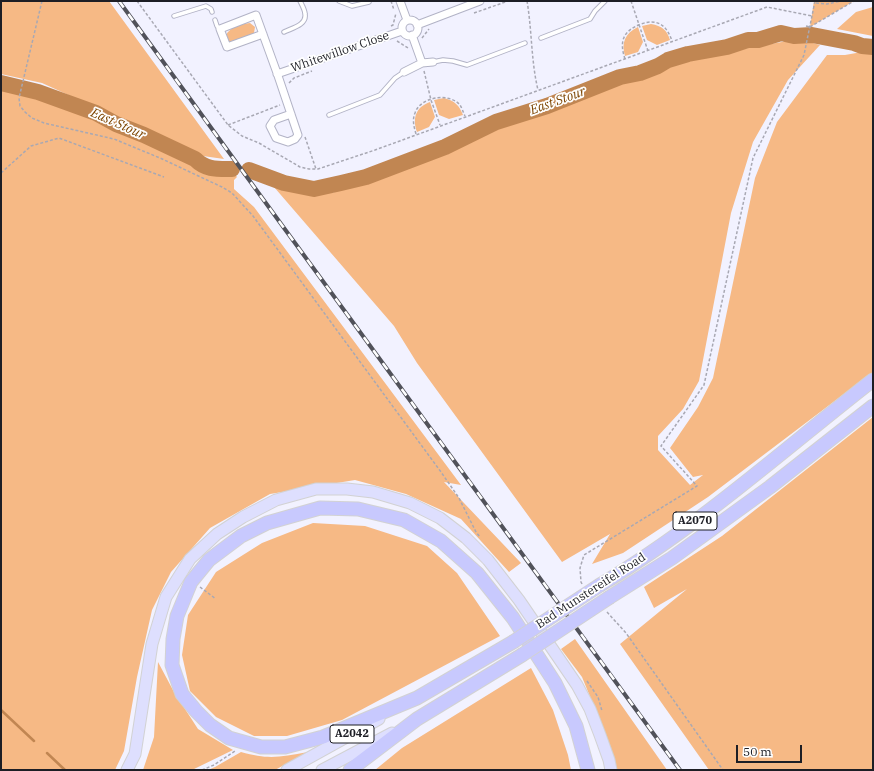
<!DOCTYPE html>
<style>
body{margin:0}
#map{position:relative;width:874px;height:771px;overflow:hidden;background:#f2f2ff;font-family:"IBM Plex Serif",serif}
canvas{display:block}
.frame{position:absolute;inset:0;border:2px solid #1d1e25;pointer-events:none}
.scale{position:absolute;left:736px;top:745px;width:66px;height:18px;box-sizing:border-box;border:2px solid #1d1e25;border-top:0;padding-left:5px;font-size:12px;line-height:14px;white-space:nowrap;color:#1d1e25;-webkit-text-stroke:3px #fff;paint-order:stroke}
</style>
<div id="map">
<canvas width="874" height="771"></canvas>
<div class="frame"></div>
<div class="scale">50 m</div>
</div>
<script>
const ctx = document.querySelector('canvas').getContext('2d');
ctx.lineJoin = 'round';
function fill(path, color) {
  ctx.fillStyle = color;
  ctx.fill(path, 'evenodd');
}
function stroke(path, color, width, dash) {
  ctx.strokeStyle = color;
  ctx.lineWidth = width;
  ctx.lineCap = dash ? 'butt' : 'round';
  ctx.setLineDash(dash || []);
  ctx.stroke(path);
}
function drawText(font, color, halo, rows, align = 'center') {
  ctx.font = font + ' "IBM Plex Serif",serif';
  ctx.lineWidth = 3.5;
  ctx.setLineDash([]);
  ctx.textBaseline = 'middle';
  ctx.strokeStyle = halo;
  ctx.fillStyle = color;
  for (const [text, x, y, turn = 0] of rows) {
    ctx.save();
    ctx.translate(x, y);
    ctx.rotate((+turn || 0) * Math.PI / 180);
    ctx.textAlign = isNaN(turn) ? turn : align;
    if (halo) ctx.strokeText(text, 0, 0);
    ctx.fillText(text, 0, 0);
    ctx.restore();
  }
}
fill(new Path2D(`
 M1,1H109L224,159L203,156L42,83L1,74Z
 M814,1H854L810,27Z
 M873,7V36L837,29L856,12Z
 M250,23L255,27L254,33L233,43L228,41L226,35C230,27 241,24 250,23Z
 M651,24C662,26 667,30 670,40L657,45L647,40L642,26Z
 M638,27L643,42L638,52L625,56C621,43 625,33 638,27Z
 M799,39L820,45L788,80L753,142L731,213L699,381L683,409L658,436V450L690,485L703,475L693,477L670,448L698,407L713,378L755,178L777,122L827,55H845L873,50V372L708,497L623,553L592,564L610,534L562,562L417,363L394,326L274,187L332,193L479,137L500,125L552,111L671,65L697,57Z
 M1,86L37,95L126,131L190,161L199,168L234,173L237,177L234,180V189L254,207L461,485L444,482L521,563L509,572L461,519L406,494L355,480L270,494L210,528L171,572L152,610L137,677L124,751L115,770H1Z
 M444,98C455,101 459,105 463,115L449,119L439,115L434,100Z
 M430,102L435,117L429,127L417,132C412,118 416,107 430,102Z
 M873,417V770H709L620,644L687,589L654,608L644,587L722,536Z
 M313,523L365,526L427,546L457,573L500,636L342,720L287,736H254L216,717L190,691L182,655L188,615L216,572L262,543Z
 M575,639L667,770H616L600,721L582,677L561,649Z
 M158,662L174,692L198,729L233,750L192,770H143L154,737Z
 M531,668L553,710L568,755L571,770H375L402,748Z
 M241,752C269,760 280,757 308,752L275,770H208L215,767Z`), '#f6b985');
stroke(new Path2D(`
 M1,710L34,741
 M47,753L65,770`), '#c18652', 2.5);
stroke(new Path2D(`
 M1,83L38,92L96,113L116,124L144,135L195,159C206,170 217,169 232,169
 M249,170L284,183L314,189L341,183L366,177L445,147L496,122L547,106L620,77L640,73L658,66L668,60L688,54L727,47L748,40H758L781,33L794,36L812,35L854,43L862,46L873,47`), '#c18652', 16);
const lane = new Path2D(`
 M339,1L352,6L369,2
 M174,16L206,6L211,9L212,12
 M215,20L217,26L220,29
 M284,32C292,28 307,25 305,14C305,10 302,5 300,1
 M541,38L590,19L595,11L605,1
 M433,62L443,60L453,61L467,65L525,43
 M329,115L380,95L395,78L404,72`);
const street = new Path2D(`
 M400,1L407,20
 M402 28a8 8 0 1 1 16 0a8 8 0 1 1-16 0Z
 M417,25L480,1
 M263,34L227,47L220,29L256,15C271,55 285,95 298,135L295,139L288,142L276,138L270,126L274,120L291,114
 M412,35L422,63
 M404,72L422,63L433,62
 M277,74L402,31`);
const primary = new Path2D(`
 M127,770L135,754L152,644L166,597L190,559L217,534L243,517L276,500L316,489H347L373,492L410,503L440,518L466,538L488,560L519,600L577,685L590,709L600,735L609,760L611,770
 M287,770L379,719
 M322,770L392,733`);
const highway = new Path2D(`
 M600,585C698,527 783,450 873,380
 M610,597L672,558L770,487L873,406
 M513,642L417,698L323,737L285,747H261L229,738L210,725L196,711L182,694L172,665L173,639L177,616L191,582L209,560L241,536L267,523L320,508L358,509L404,520L441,541L477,573L513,618L555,683L576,726L588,770
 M350,770L417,719L522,655`);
stroke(lane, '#b2b3c6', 5.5);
stroke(street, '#b2b3c6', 9);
stroke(primary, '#d2d2d3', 13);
stroke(highway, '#d2d2d3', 15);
stroke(new Path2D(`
 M42,1L19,98L20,106L25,112L32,118L44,123L114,139L160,158L222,187L232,193L253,216L441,472L459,498L476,532L480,537
 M137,1L228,125L242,136L259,143L300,167L309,169H318L375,150L767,7L812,16
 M391,1L394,10
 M527,1C532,30 531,61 538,90
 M631,1L648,51
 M816,3L827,4L841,1
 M474,13L508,1
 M391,26L393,25L396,13
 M806,26L810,27
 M810,27L854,1
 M422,38L429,29
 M397,41L408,48
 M625,59C619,41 623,31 641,24C658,18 667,26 672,41
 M424,71L431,100L440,125
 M289,83L294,78L312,71
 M228,125L280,105
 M416,134C414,127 412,120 415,113C420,97 449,92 460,105C462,108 463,112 465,116
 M305,137L316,169
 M1,173L31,146L59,138L164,177
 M582,584L581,582L580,568L584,555L697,486L661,446L704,385L753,158L804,55L815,1
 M200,587L216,599
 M607,612L626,633L723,770
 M587,681L598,697L602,711
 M202,770L214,765L235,751`), '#a8a8b3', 1.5, [3, 2]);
stroke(lane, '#fff', 3.5);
stroke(street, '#fff', 7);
stroke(primary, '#dedffe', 11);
stroke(highway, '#c8c9fe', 13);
const rail = new Path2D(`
 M119,1C305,258 493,513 680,770`);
stroke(rail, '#51525a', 4);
stroke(rail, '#fff', 2.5, [8]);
const highwayBridge = new Path2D(`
 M513,642L600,585
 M522,655L610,597`);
stroke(highwayBridge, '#d2d2d3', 15, []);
stroke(highwayBridge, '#c8c9fe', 13);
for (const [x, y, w] of [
 [695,521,44],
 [352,734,44]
]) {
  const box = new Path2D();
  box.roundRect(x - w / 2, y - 9, w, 18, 3);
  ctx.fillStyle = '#fff';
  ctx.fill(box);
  stroke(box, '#1d1e25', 1);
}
drawText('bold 11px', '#1d1e25', null, [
 ["A2070",695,521],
 ["A2042",352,734]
]);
drawText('12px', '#1d1e25', '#fff', [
 ["Whitewillow Close",340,52,-19],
 ["Bad Munstereifel Road",591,591,-33]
]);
drawText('italic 13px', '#7c4400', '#fff', [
 ["East Stour",558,101,-20],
 ["East Stour",118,124,24]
]);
</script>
